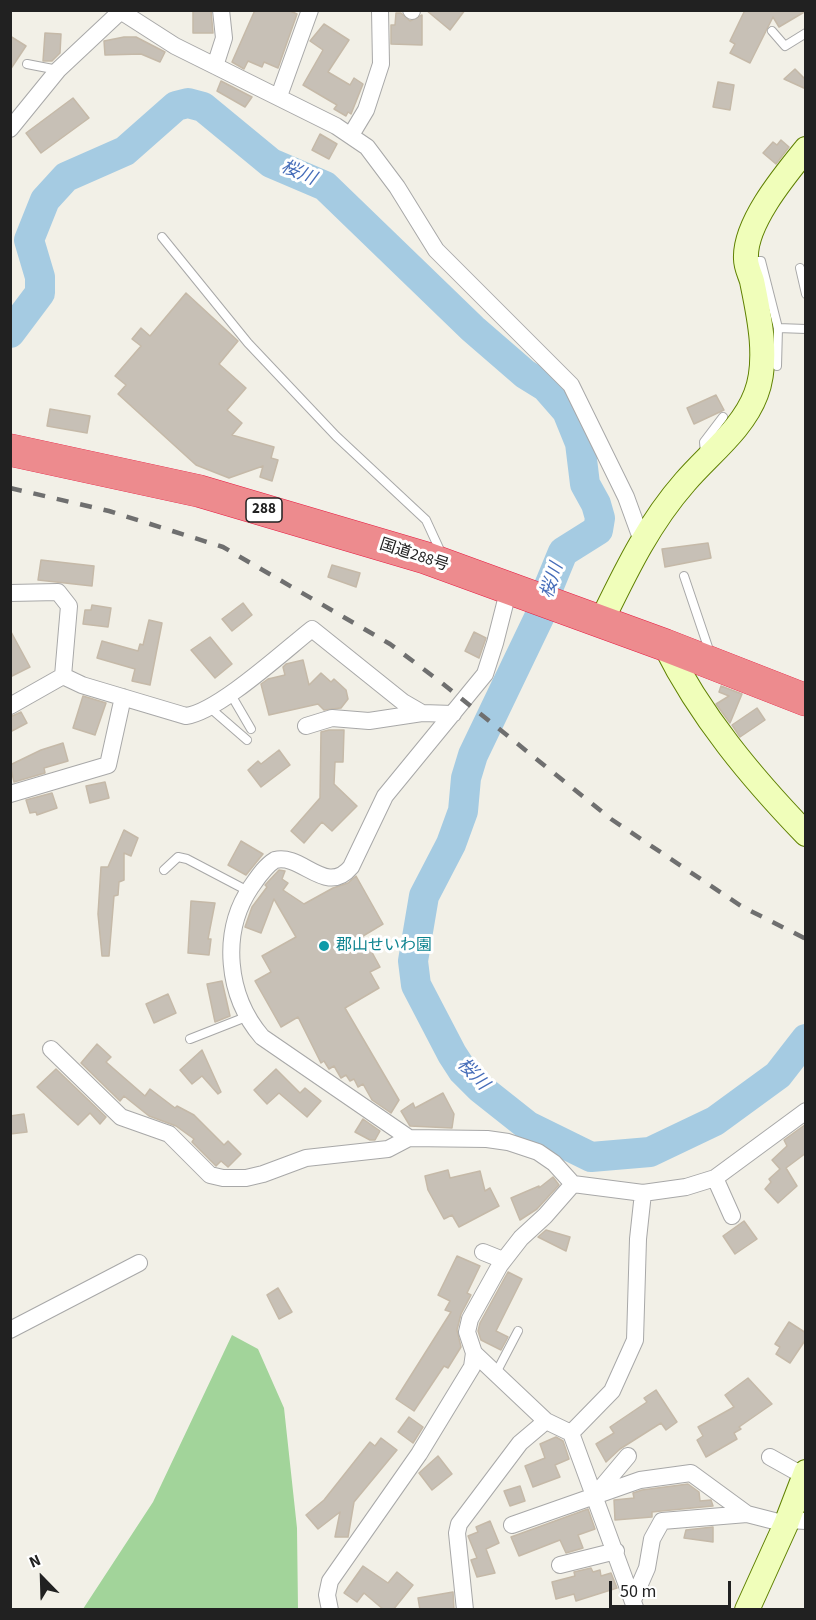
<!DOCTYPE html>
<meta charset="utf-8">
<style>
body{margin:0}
#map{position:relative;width:816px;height:1620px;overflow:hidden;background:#f2f0e7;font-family:"Source Sans 3",sans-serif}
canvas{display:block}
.frame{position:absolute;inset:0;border:12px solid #212121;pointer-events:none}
.north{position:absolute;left:12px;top:1548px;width:60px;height:60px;-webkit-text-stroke:4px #fff;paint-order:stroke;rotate:337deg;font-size:16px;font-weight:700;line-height:24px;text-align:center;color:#212121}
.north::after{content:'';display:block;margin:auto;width:21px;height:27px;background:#212121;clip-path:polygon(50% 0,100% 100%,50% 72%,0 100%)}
.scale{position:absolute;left:609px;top:1581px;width:122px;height:27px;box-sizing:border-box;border:3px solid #212121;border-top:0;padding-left:8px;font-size:18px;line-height:21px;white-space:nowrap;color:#212121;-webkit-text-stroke:4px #fff;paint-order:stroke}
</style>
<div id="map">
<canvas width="816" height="1620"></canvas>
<div class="frame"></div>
<div class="north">N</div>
<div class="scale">50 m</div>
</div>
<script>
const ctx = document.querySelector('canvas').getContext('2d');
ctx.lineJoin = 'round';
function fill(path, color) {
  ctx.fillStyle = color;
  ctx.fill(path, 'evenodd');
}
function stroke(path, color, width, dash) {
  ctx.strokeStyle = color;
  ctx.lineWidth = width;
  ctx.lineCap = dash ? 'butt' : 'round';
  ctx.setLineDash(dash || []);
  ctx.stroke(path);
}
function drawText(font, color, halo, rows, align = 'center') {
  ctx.font = font + ' "Source Sans 3","Noto Sans JP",sans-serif';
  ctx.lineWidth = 6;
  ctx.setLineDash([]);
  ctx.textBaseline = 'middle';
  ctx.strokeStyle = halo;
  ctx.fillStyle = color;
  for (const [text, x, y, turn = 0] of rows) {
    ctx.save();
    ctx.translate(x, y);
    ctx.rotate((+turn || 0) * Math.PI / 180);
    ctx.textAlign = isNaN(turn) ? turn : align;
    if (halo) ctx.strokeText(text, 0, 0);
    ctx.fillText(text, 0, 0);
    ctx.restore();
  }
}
fill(new Path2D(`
 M232,1335L258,1349L284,1408L297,1528L298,1609H83L153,1502Z`), '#a2d49a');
stroke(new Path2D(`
 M10,333L40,293V277L29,240L45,200L66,177L125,151L176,106L188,103L203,107L271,163L325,186L473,329L525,374L546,387L567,411L580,443L585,484L596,504L600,518L598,530L563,552L549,586L546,603L473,755L466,778L463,811L451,844L424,896L413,961L416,985L452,1054L463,1071L480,1088L528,1126L591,1157L650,1152L715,1121L778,1075L806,1039`), '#a5cbe2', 30);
const building = new Path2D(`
 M193,10H211L213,33H193Z
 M255,10H288L297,14L278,68L264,62L262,67L248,61L244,69L232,62Z
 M426,10H465L450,30Z
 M745,10H806V11L779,27L773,17L750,63L730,53L735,44L730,41Z
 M396,13H401L410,21L422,15V45L391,44V25H395Z
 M324,24L349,40L328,72L350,85L354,78L363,84L351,114L348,112L346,116L334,109L337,105L303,85L323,50L310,41Z
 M45,33L61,34L60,53L52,61H43Z
 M10,36L26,46L10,70Z
 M124,37H136L165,52L160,62L141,54L105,55L104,41Z
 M795,69L806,80V89L784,79Z
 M221,81L252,97L245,107L217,91Z
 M718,82L734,85L730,110L713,107Z
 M73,98L89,118L41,153L26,133Z
 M320,134L337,144L329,159L312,150Z
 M781,140L789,147L776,164L763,153L773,142L777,145Z
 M186,293L238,341L219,364L246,388L227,410L242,423L232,435L274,447L271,458L278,460L272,481L260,477L263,466L229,478L196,465L118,394L126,385L115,376L141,346L132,339L141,328L150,336Z
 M716,395L724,410L694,424L687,408Z
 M50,409L90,416L87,433L47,426Z
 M708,543L711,558L665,567L662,549Z
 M41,560L94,566L92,586L38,580Z
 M332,565L360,573L356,587L328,577Z
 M243,603L252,615L232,631L222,619Z
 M92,605L111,608L108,627L83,624L85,610H91Z
 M149,620L162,623L150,685L132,681L135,669L97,658L102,641L138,651L140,644L143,645Z
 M10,630L30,667L10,677Z
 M474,632L486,638L479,658L465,651Z
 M210,637L232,664L215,678L191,650Z
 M303,660L309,685L321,673L331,682L334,679L346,690L348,699L341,708L324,710L318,704L269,715L261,684L268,679L285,675L283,667L286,664Z
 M721,686L742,694L730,723L716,704L729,696L719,692Z
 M83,696L106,703L95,735L73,728Z
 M757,708L765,720L740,737L732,725Z
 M21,712L27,723L10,732V717Z
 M329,730H344L343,762H335L334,784L357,806L332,831L322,822L304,843L291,831L320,798L321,732Z
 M63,743L68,761L44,768L45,773L14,782L10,765L41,750Z
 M279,750L290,765L261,787L248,770L258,761L261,764Z
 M105,782L109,798L90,803L86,786Z
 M52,793L57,808L37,815L36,812L30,813L26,800Z
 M124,830L138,838L131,856L124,853V880L119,882L118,895L114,896L109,956H102L98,914L101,867H108Z
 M241,841L263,854L246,875L228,865Z
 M279,870L285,871L282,879L288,883L283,890L304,904L333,888L348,883L356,876L383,924L363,936L380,967L370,972L379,988L345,1008L399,1100L391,1113L372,1100L363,1084L358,1087L354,1079L350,1081L346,1075L341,1078L334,1066L329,1069L324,1061L321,1063L298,1017L281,1027L255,981L271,972L262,956L296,937L274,899L261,933L245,927L252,907L267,887L265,885Z
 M191,901L215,903L208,939H211L209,955L188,953Z
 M222,981L230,1016L215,1022L207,984Z
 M168,994L176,1013L154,1023L146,1004Z
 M97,1044L111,1057L106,1062L145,1096L150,1089L175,1108L177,1106L194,1115L224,1145L228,1141L241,1154L228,1167L221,1161L216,1166L192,1142L194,1139L176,1126L149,1116L124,1096L120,1101L81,1063Z
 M202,1050L221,1092L218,1094L202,1076L192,1084L180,1070Z
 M56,1069L106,1117L100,1124L90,1113L78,1125L37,1087Z
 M276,1069L300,1093L305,1088L321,1101L307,1117L279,1093L267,1104L254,1090Z
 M443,1093L454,1114L452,1128L410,1126L401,1111L413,1103L415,1108Z
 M24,1114L27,1132L10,1134V1116Z
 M363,1119L380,1131L375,1140H370L355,1132Z
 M806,1124V1153L786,1168L797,1186L778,1203L765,1189L771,1182L769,1179L780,1169L772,1160L787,1146L784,1140Z
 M448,1170L450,1178L480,1171L485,1191L490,1188L499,1206L459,1227L452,1215L444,1219L428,1190L425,1176Z
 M553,1177L559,1185L537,1209L520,1220L511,1198L539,1186V1188Z
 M744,1221L757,1239L735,1254L723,1236Z
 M546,1230L570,1237L566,1251L538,1237Z
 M457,1256L480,1266L467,1293L471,1295L461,1314L457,1330L461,1347L448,1368L444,1366L414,1411L396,1399L451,1312L445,1310L450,1301L438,1295Z
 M508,1272L522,1279L496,1331L508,1337L501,1350L481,1340L478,1331L480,1323Z
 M278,1288L292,1312L279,1319L267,1295Z
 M789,1322L806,1333V1339L790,1363L776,1354L780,1347L775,1344Z
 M748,1378L772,1404L739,1427L741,1429L734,1433L737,1439L706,1457L697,1440L703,1436L698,1427L734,1407L725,1395Z
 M656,1390L677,1422L666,1430L661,1423L620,1449L606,1462L596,1444L614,1433L610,1427L647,1402L644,1398Z
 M409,1417L423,1427L413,1443L398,1432Z
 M556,1437L563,1441L569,1459L555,1465L560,1477L533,1487L525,1466L545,1458L540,1444Z
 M381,1438L397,1450L354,1502L348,1537H335L340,1512L318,1529L306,1515L324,1500L370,1442L375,1446Z
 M438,1456L452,1474L432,1490L419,1473Z
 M688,1484L699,1492L700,1501L711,1500L713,1506L661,1511L652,1512V1517L615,1520L614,1500L634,1498L633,1493L642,1490Z
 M520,1486L525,1501L510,1506L504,1491Z
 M588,1509L595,1529L578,1535L583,1548L566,1553L560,1540L519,1556L511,1537Z
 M490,1521L499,1543L486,1549L495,1573L477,1577L471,1560L477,1558L468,1536L478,1532L476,1527Z
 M713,1527V1542L684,1538L686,1530Z
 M363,1566L388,1583L397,1572L413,1585L393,1610H384L364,1593L357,1602L344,1593Z
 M591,1568L593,1572L600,1570L601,1576L611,1573L617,1588L576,1601L574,1594L556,1599L552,1582L575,1576L574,1572Z
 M453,1592L454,1610H420L418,1598Z`);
fill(building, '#c7c0b6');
stroke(building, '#c5b9a8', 1.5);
const lane = new Path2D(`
 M772,31L785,46L806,33
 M27,64L58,70
 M162,237L248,343L336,436L426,520L443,557
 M748,261H761L778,328L777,366
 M800,268L806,294
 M778,328L806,329
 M705,454L704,442L723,417
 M684,576L710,653
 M230,693L251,729
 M209,707L247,740
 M164,870L178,857L187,859L248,891
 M190,1039L246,1017
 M496,1373L518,1331`);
const street = new Path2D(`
 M411,10L412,11
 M122,12L175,46L336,126L367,147L397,187L436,250L571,385L626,497L642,541
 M215,66L224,38L221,10
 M279,96L310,10
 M10,129L58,70L122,10
 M351,135L366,110L381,64L380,10
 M10,593L58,592L69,606L63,676
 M10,706L63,676L82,685L186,716C218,712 284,651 312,629L403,702L422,713L453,714
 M306,726L332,718L369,721L422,713
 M10,794L108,765L123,697
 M51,1049L121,1117L169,1134L210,1175L223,1178H246L263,1174L306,1158L388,1149L409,1138L487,1139L508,1142L538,1152L554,1163L573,1184L643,1193L686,1187L715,1178L806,1111
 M409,1138L262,1037C227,996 220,933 251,887C258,877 265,866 275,860C302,853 326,897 351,867L385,796L485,674L495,643L509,588
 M715,1178L732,1216
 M483,1252L503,1260
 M10,1330L139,1263
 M474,1353L546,1421L571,1433L636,1610
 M571,1433L612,1391L635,1340L638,1239L643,1193
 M770,1457L804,1476
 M596,1494L628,1456
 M788,1520L806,1521
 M512,1525L640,1480L691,1473L747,1514L786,1524
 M560,1565L616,1551
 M633,1600L647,1568L652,1539L662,1521L747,1514
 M330,1610L327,1595L330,1581L419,1454L472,1367L474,1353L467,1332L470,1319L500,1265L521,1238L545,1216L573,1184
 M465,1610L457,1533L459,1524L520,1443L546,1421`);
const secondary = new Path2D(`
 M601,622C625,573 648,524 685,482C709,454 743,429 756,394C769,360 759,315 752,281C750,274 746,267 746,259C744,224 784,176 806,149
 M665,645C700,716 752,778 806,834
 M747,1610L786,1524L806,1472`);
const highway = new Path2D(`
 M10,450L199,491L426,558L665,645L806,700`);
stroke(lane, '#a8a8a8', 10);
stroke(street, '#a8a8a8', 18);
stroke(secondary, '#5f8000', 26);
stroke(highway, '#e71d43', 33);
stroke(lane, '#fff', 8);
stroke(street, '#fff', 16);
stroke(secondary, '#f0feba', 24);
stroke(highway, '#ed8b8e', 32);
stroke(new Path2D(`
 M10,488L109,511L223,547L390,644L442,683L611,819L741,906L806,939`), '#6f6f6f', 4.5, [12, 12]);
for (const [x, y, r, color] of [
 [324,946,6,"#0f9aa8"]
]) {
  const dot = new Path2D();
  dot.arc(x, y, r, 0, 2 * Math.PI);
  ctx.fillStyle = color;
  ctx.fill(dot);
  stroke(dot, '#fff', 2);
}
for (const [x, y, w] of [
 [264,510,36]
]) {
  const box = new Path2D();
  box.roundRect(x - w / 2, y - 12, w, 24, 4.5);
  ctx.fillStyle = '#fff';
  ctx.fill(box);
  stroke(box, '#212121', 1.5);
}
drawText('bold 15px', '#212121', null, [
 ["288",264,510]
]);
drawText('16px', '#212121', '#fff', [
 ["国道288号",414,556,18]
]);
drawText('16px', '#0d838f', '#fff', [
 ["郡山せいわ園",336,946]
], 'left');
drawText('italic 18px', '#466db9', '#fff', [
 ["桜川",298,174,23],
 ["桜川",553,581,-72],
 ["桜川",472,1075,46]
]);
</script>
